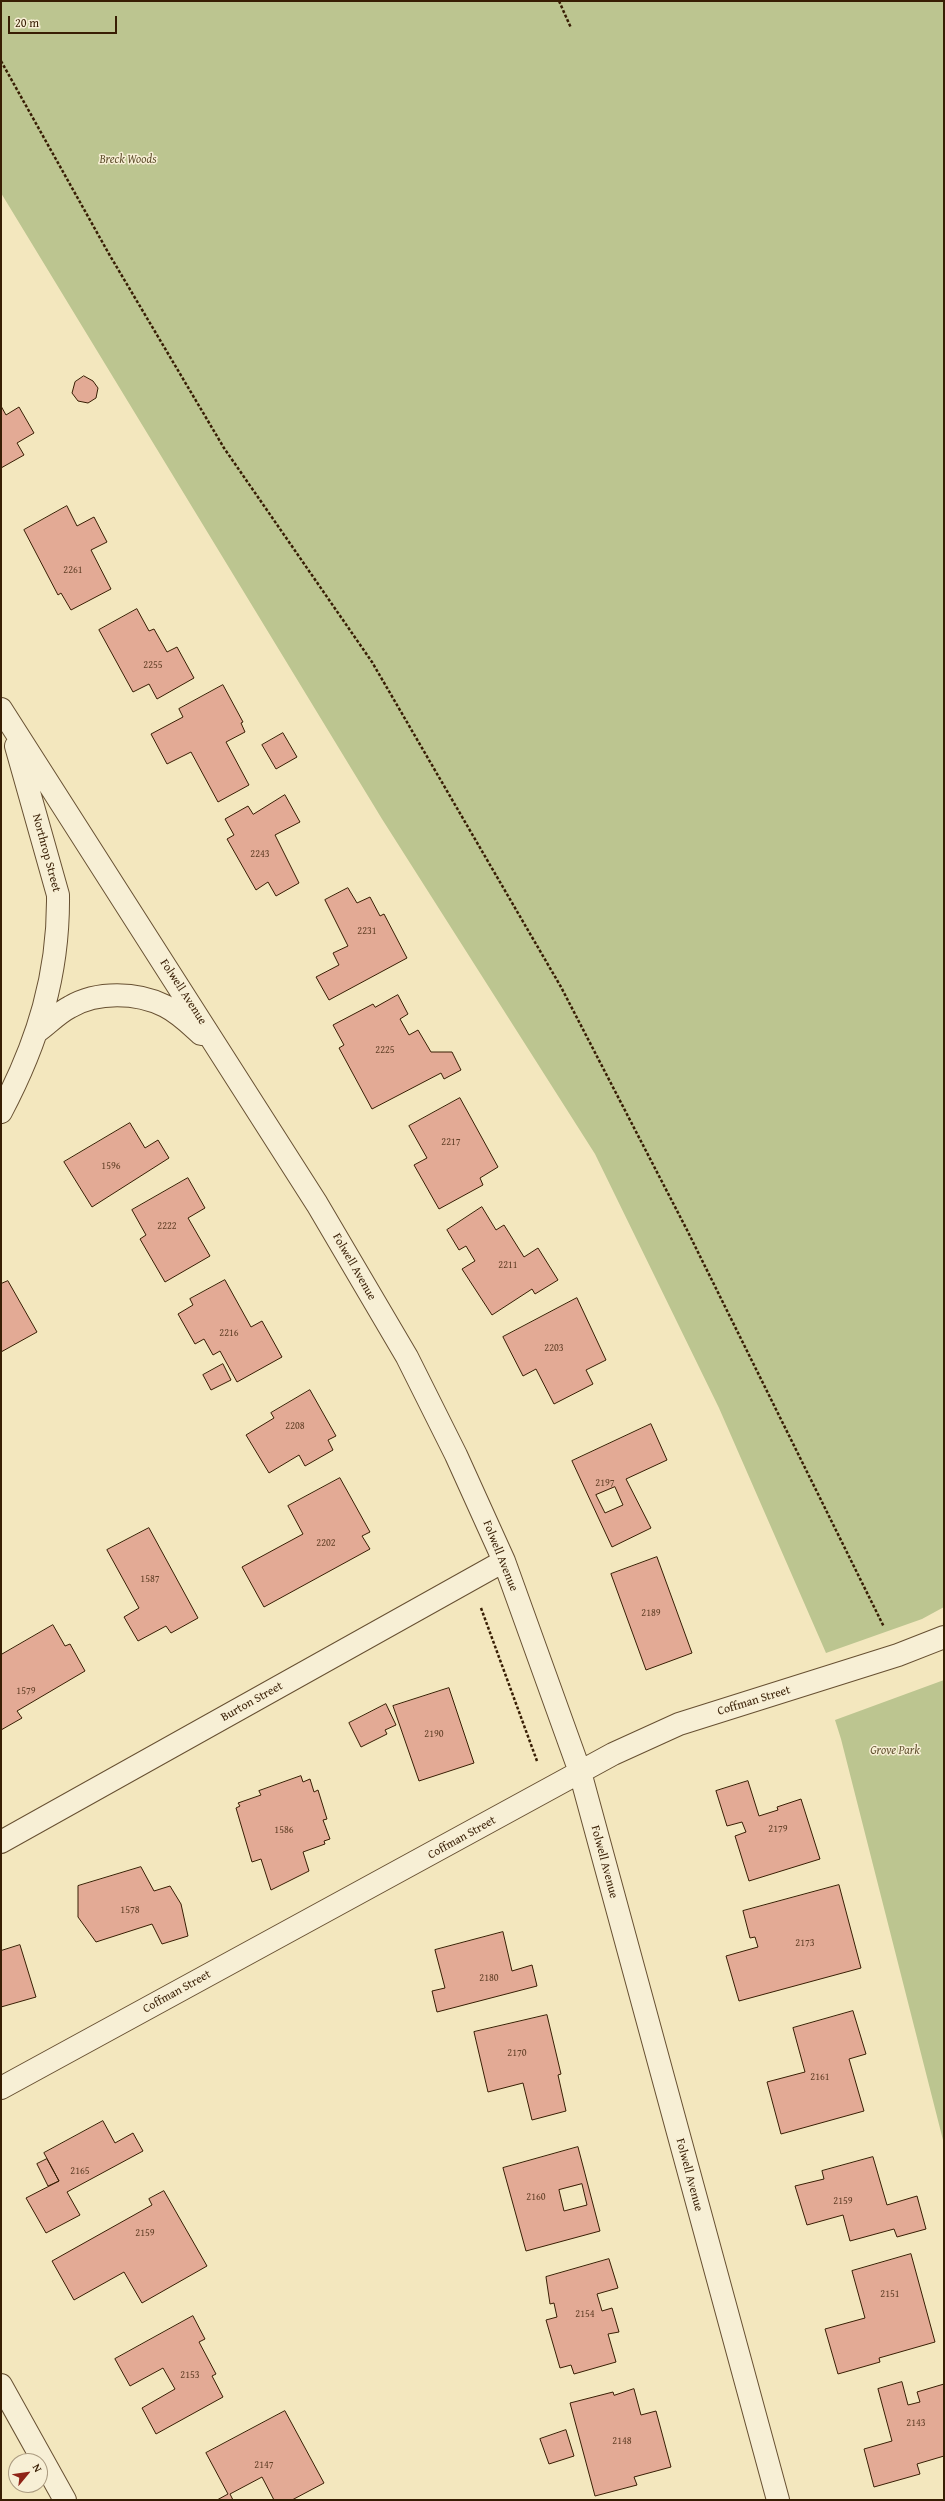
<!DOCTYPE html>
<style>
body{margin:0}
#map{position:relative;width:945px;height:2501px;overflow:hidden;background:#f3e7be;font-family:"Gentium Book Plus",serif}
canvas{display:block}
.frame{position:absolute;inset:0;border:2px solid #381e04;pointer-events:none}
.north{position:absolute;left:8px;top:2453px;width:40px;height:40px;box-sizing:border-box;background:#f7efd5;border:1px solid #ab9b81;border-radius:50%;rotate:61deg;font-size:11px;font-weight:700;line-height:16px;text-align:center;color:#381e04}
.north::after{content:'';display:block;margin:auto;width:14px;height:18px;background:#8f2418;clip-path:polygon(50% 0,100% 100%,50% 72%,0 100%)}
.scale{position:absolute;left:8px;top:16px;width:109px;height:18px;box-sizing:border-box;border:2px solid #381e04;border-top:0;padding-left:5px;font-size:12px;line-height:14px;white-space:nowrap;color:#381e04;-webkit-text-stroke:3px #f7efd5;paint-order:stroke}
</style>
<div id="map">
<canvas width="945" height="2501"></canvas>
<div class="frame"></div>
<div class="north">N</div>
<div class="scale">20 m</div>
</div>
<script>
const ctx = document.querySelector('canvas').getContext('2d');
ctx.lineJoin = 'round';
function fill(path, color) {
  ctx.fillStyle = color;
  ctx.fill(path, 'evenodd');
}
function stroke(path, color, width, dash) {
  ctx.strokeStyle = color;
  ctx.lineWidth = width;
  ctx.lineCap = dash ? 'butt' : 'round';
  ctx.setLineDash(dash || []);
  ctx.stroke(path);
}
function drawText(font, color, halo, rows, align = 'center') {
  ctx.font = font + ' "Gentium Book Plus",serif';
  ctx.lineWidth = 3;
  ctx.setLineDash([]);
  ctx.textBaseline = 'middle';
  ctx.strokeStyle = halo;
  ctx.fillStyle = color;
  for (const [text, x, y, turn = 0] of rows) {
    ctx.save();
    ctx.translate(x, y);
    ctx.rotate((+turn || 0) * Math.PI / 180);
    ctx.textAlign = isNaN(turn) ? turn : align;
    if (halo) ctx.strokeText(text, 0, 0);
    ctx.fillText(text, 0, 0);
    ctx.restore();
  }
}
fill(new Path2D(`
 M1,1H944V1607L922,1619L826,1653L719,1408L595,1154L382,819L1,193Z
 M944,1680V2144L841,1739L835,1720Z`), '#bcc590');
const building = new Path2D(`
 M84,376L93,381L98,388L96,398L88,403L78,401L72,393L75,382Z
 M1,406L6,415L19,407L34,433L17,443L24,455L1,468Z
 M67,506L77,526L94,517L107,542L91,550L111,589L71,610L61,593L58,595L24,530Z
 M137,609L149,631L154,629L167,652L177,647L194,678L157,699L149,684L133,692L99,630Z
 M223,685L243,722L241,723L245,732L226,742L249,785L218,802L191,752L167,764L151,734L183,717L179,709Z
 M283,733L297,757L276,769L262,745Z
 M285,795L300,822L275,835L299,883L276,896L268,882L256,890L227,839L234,835L225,819L248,806L253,814Z
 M348,888L357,903L370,897L380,916L384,914L407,958L329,1000L316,977L339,965L333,953L348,946L325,900Z
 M398,995L408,1014L400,1019L409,1035L418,1030L431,1052H452L461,1070L444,1079L441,1073L372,1109L339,1048L344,1045L333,1025L373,1004L375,1007Z
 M460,1098L498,1167L480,1178L483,1185L439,1209L414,1165L427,1158L409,1126Z
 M130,1123L145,1148L158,1140L169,1158L92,1207L64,1162Z
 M188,1178L205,1208L188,1218L210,1256L165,1282L140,1239L146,1235L132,1210Z
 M482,1207L496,1230L504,1225L524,1257L538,1248L558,1280L535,1294L532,1289L492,1315L462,1269L475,1261L466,1246L459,1250L447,1230Z
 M225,1280L251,1327L262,1321L282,1357L237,1382L220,1351L213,1355L204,1339L195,1344L178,1314L193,1305L190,1299Z
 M8,1281L37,1332L1,1352V1284Z
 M577,1298L606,1360L586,1370L593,1384L554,1404L536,1369L523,1376L503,1337Z
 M223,1364L231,1380L211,1390L203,1375Z
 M310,1390L336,1436L328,1440L333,1450L305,1466L299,1455L269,1473L246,1435L274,1418L271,1413Z
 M651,1424L667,1460L626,1479L651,1528L612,1547L572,1461ZM615,1487L623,1505L605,1513L596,1495Z
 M340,1478L370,1532L362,1536L370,1549L264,1607L242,1567L303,1534L288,1506Z
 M149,1528L198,1618L171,1633L166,1626L138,1641L124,1617L139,1608L107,1550Z
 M657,1557L692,1653L646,1670L611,1574Z
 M53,1625L65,1646L70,1644L85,1671L17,1711L22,1718L1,1730V1655Z
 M449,1688L474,1763L419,1781L393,1706Z
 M386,1704L396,1725L385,1730L387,1734L361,1747L349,1723Z
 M301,1776L303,1782L310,1779L314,1792L318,1790L327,1819L323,1820L330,1839L324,1841L325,1844L303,1852L309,1871L271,1890L261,1859L252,1862L236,1808L240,1806L238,1803L261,1795L259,1791Z
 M748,1781L759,1816L778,1810L777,1807L801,1799L820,1859L749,1881L735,1836L746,1832L742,1822L727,1826L716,1791Z
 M141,1867L154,1891L170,1886L181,1904L188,1936L162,1944L152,1924L96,1942L78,1917V1886Z
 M839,1885L861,1968L739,2001L726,1956L758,1947L755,1937L750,1938L743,1911Z
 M503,1932L512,1971L532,1965L537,1986L437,2012L432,1991L445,1988L435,1950Z
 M20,1945L36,1997L1,2007V1951Z
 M853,2011L866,2054L849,2059L864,2111L781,2134L767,2082L805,2072L793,2028Z
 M547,2015L561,2074L558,2075L566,2111L532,2120L523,2083L488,2092L474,2032Z
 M103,2121L115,2143L133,2133L143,2151L67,2192L80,2215L46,2233L26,2198L59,2181L44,2153Z
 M578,2147L600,2231L526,2251L503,2168ZM582,2184L587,2205L564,2211L559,2190Z
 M873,2157L887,2205L917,2196L926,2229L897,2237L894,2229L850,2241L843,2215L807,2225L795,2186L824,2179L822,2171Z
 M47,2159L59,2181L48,2186L37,2164Z
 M164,2191L207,2266L142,2303L124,2272L74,2300L52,2261L152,2205L149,2199Z
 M911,2254L935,2342L879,2358L880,2362L838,2374L825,2329L865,2318L852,2271Z
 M609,2259L618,2288L597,2294L602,2311L612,2308L619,2332L608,2334L616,2362L574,2374L571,2365L560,2368L546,2320L557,2317L554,2303L550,2304L546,2277Z
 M193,2316L205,2339L199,2342L216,2374L212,2376L223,2397L156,2434L142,2408L175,2389L163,2368L130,2386L115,2359Z
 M902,2382L908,2405L920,2402L917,2392L944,2384V2456L917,2464L920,2474L874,2487L864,2449L892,2441L878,2389Z
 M634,2389L641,2415L656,2411L671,2467L634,2477L637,2485L595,2496L570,2403L613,2392L614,2395Z
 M285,2411L324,2483L292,2500H274L262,2477L230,2494L233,2500H217L228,2494L206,2453Z
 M566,2430L574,2456L549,2464L540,2439Z`);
fill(building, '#e3aa95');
stroke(building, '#381e04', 1);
const minor = new Path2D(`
 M1,709L317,1204L407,1357L456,1455L504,1561L580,1772L778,2500
 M38,1031C48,1024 58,1013 70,1007C97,991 137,992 165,1006C179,1013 190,1024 201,1034
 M1,1112C38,1042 59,974 58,895L16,746
 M1,1842L504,1561
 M1,2088L613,1754L679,1724L898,1655L944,1637
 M1,2385L65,2500`);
stroke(minor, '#675032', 24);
stroke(new Path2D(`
 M559,1L571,28
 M1,61L109,254L224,448L372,662L561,987L687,1230L884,1627
 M481,1608L537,1761`), '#381e04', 2.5, [3, 2]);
stroke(minor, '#f7efd5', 22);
drawText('10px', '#634128', null, [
 ["2261",73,570],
 ["2255",153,665],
 ["2243",260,854],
 ["2231",367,931],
 ["2225",385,1050],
 ["2217",451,1142],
 ["1596",111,1166],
 ["2222",167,1226],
 ["2211",508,1265],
 ["2216",229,1333],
 ["2203",554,1348],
 ["2208",295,1426],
 ["2197",605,1483],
 ["2202",326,1543],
 ["1587",150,1579],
 ["2189",651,1613],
 ["1579",26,1691],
 ["2190",434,1734],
 ["2179",778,1829],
 ["1586",284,1830],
 ["1578",130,1910],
 ["2173",805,1943],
 ["2180",489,1978],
 ["2170",517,2053],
 ["2161",820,2077],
 ["2165",80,2171],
 ["2160",536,2197],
 ["2159",843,2201],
 ["2159",145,2233],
 ["2151",890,2294],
 ["2154",585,2314],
 ["2153",190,2375],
 ["2143",916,2423],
 ["2148",622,2441],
 ["2147",264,2465]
]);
drawText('italic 12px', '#60502e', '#f7efd5', [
 ["Breck Woods",128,160],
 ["Grove Park",895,1751]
]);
drawText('12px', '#381e04', '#f7efd5', [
 ["Northrop Street",46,853,75],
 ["Folwell Avenue",183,992,57],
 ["Folwell Avenue",354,1267,60],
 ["Folwell Avenue",500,1556,68],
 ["Coffman Street",754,1701,-17],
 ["Burton Street",252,1702,-29],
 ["Coffman Street",462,1838,-29],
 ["Folwell Avenue",604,1862,75],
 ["Coffman Street",177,1992,-29],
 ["Folwell Avenue",689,2175,75]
]);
</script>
